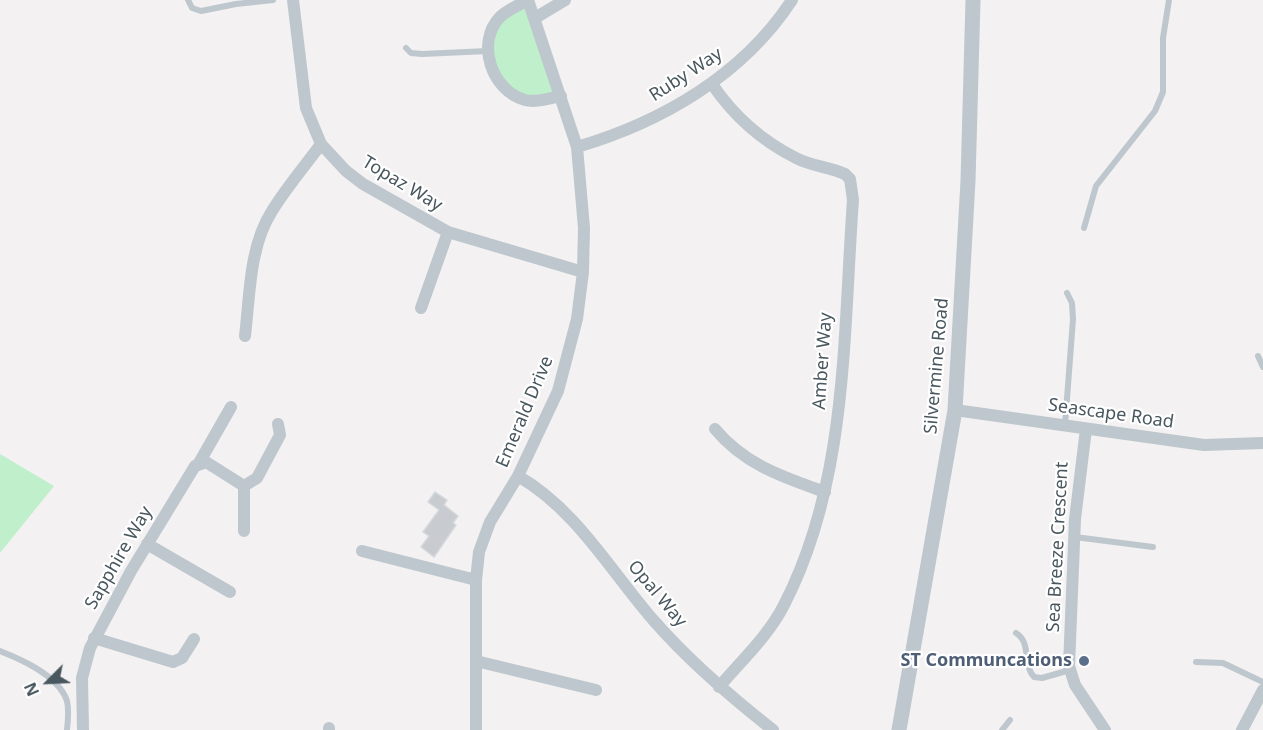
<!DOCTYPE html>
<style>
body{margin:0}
#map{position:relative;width:1263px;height:730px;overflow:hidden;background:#f3f1f1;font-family:"Noto Sans",sans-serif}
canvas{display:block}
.north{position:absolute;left:18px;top:652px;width:60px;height:60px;-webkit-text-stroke:4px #fff;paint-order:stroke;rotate:246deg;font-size:16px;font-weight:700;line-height:24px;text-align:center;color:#49575e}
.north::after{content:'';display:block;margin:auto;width:21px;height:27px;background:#49575e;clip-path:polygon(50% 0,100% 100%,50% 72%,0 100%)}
</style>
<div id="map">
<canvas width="1263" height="730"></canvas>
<div class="north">N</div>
</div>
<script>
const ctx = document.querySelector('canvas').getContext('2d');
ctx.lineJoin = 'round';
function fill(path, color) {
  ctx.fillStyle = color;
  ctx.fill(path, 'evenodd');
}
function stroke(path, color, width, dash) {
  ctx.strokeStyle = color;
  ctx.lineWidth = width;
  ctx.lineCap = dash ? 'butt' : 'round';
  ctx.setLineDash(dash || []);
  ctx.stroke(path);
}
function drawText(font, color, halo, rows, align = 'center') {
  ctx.font = font + ' "Noto Sans",sans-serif';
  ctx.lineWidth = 4.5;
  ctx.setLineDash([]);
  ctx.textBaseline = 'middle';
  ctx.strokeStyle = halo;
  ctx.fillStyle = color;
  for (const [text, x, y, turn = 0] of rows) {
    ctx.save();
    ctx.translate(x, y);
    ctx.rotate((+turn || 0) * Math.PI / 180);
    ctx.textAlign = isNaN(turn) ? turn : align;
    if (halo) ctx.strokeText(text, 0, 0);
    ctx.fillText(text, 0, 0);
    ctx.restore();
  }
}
fill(new Path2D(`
 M529,4L559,95L526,100C491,72 488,64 499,20Z
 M0,454L54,486L0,553Z`), '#c0efcc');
const building = new Path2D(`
 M435,492L447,500L444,505L458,516L453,523L456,525L434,557L421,547L429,536L423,532L439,510L428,502Z`);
fill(building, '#c8ccd0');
stroke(building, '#d5d8dc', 1.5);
stroke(new Path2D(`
 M188,0L192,8L201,11L236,4L273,0
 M406,48L411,53L422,54L488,51
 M1084,228L1096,186L1155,111L1163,92V38L1169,0
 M1258,356L1263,367
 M1065,425L1073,319L1072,303L1067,293
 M1075,537L1153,547
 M1016,633C1032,643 1022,664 1034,677L1042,678L1070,670
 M0,651C23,660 59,676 67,701C69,710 68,721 67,730
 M1196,662L1223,663L1263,682
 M1002,730L1010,720`), '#bdc7cd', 6);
stroke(new Path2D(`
 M293,0L306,108L321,144L346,171L363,184L448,232L583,272
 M528,0C519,5 507,10 500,17C475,43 492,91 525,100C536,103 549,98 561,96
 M535,18L565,0
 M712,84C733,115 762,141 796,158C811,166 829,167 845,174L850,179L853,200C843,336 848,481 784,605C769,635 741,661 719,687
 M577,147C662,122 743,75 792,0
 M421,308L448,232
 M245,336C250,295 249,247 272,211C286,188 305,166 321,144
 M955,410L1204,445L1263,443
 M715,429C745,465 783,477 825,492
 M1086,429L1075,519L1069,666L1075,685L1105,730
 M199,463L231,407
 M518,476C577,510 611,572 655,622C691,663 731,697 773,730
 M244,531V486L257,478L280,435L278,424
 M147,544L230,592
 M362,551L476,580
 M94,638L173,662L182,658L194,639
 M476,661L596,690
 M83,730L82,678L90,648L131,571L195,466L206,462L244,486
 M329,730V728
 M476,730V580L479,552L490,522L518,476L558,391L577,319L583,272L584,228L577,147L528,0
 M1242,730L1263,690`), '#bdc7cd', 12);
stroke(new Path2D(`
 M899,730L955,410L968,181L973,0`), '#bdc7cd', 15);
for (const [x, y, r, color] of [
 [1084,661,6,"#5c6f8a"]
]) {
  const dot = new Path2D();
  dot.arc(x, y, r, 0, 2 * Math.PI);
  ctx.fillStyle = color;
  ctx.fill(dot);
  stroke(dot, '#fff', 2);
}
drawText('18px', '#49575e', '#fff', [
 ["Ruby Way",686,75,-33],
 ["Topaz Way",402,184,31],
 ["Amber Way",823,361,-86],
 ["Silvermine Road",937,366,-85],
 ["Emerald Drive",525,412,-67],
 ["Seascape Road",1111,414,8],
 ["Sea Breeze Crescent",1058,547,-87],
 ["Sapphire Way",119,558,-60],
 ["Opal Way",657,594,50]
]);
drawText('bold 18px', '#4e5e75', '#fff', [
 ["ST Communcations",1072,661]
], 'right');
</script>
